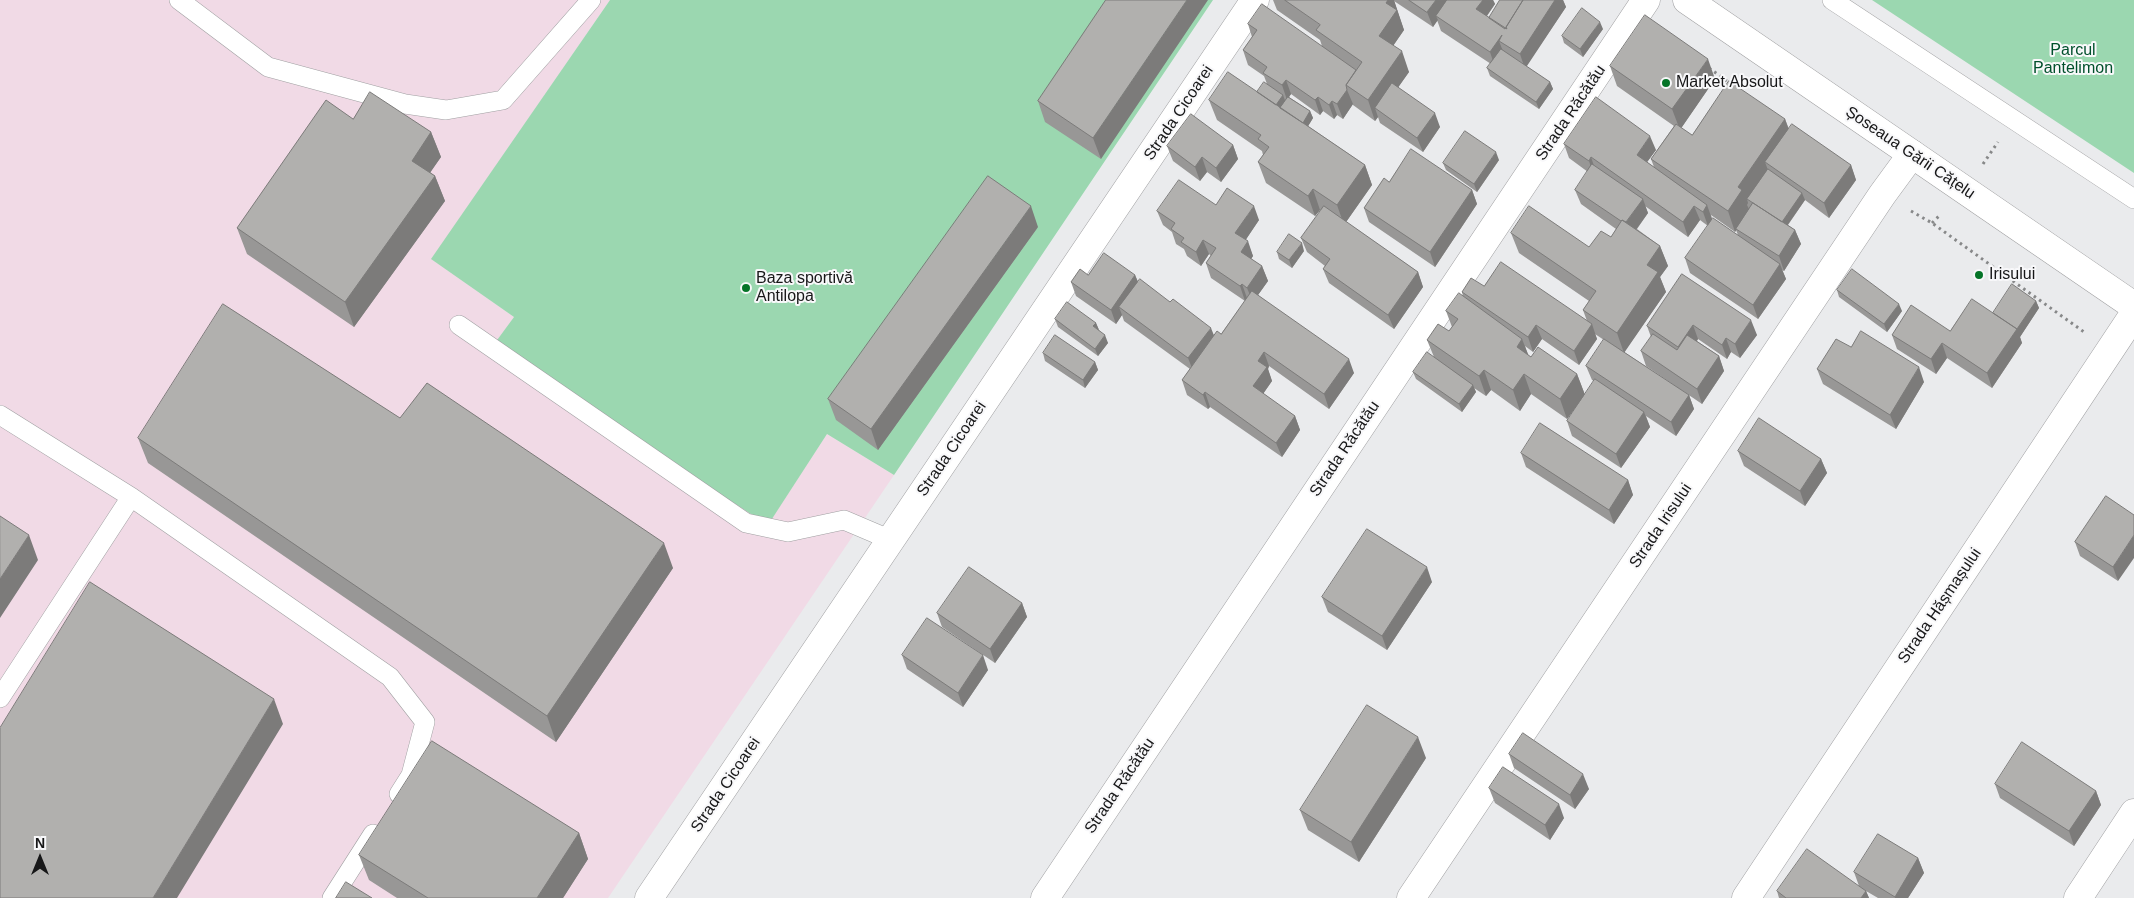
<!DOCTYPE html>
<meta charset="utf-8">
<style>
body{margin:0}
#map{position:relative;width:2134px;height:898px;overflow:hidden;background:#eaebed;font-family:Helvetica,sans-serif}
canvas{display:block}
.north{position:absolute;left:15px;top:833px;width:50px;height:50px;-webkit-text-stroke:4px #f8f8fa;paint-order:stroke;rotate:0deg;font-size:14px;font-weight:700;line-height:20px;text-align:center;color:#171718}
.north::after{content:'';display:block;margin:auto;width:18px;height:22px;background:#171718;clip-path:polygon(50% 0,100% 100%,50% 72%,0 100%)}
</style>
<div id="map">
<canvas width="2134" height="898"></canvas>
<div class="north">N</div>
</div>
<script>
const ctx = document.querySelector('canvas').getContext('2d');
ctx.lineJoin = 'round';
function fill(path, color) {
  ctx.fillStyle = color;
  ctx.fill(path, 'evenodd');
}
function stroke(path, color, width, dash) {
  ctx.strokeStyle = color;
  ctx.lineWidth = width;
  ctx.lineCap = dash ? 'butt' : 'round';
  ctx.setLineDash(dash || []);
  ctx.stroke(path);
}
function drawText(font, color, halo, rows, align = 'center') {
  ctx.font = font + ' Helvetica,sans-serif';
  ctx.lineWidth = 4;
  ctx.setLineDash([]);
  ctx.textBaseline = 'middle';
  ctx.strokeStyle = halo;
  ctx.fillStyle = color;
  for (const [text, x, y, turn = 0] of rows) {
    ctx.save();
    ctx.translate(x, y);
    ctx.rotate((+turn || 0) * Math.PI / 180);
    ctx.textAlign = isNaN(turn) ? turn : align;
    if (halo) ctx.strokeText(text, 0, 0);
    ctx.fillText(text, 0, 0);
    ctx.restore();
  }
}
fill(new Path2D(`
 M0,0H610L432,259L514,317L493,347L768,524L827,434L894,475L608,898H0Z`), '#f1dae6');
fill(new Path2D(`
 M610,0H1213L894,475L827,434L768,525L492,347L514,317L431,259Z
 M1872,0H2134V173Z`), '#9bd7b0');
const lane = new Path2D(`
 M179,0L268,67L405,104L446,110L503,100L591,0
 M1832,0L2134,199
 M459,325L746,523L788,532L844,520L891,540
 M0,415L131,497L390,677L425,722L411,775L399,794
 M0,698L131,497
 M332,898L373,834`);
const street = new Path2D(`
 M649,898L1255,0
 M1045,898L1646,0
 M1411,898L1882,195L1912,154
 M1746,898L2134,314
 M2078,898L2134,813`);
const secondary = new Path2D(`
 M1687,0L2134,306`);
stroke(lane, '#a0a0a2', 20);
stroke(street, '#a0a0a2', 29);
stroke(secondary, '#a0a0a2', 29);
stroke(new Path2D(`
 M1709,68L1731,84
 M1983,164L1998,142
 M1911,211L1932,223L2084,332
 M1932,223L1941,214`), '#878889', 3, [2.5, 4]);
stroke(lane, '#fff', 19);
stroke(street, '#fff', 28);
stroke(secondary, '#fff', 28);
fill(new Path2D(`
 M1106,0L1101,159L1045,122L1038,101Z
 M1273,0H1493L1495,4L1487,16L1489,18L1500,0H1563L1566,7L1526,66L1550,82L1553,89L1539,109L1490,76L1487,68L1491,64L1441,31L1437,20L1433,27L1394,1L1404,30L1393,46L1409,72L1398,87L1440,127L1423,152L1380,123L1378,117L1375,121L1353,105V104L1343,119L1337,115L1334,119L1323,111L1320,115L1291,94L1289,97L1310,111L1313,118L1308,126L1365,165L1372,185L1346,222L1418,272L1423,287L1394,329L1329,283L1323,269L1325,266L1307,252L1301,238L1321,210H1320L1315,216L1266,183L1258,162L1263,155L1262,151L1217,120L1209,100L1257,92L1267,84L1264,76L1248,65L1243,50L1252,37L1248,24L1322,46L1320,40L1277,10Z
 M1603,29L1583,57L1564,43L1562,36Z
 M1610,66L1715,79L1681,128L1692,135L1785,119L1789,129L1851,165L1856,180L1829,218L1805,200L1788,225L1795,230L1801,244L1784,271L1782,270L1786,279L1758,319L1690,273L1685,258L1708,226L1700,220L1688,237L1645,206L1648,213L1637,229L1660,246L1668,266L1660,277L1666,292L1624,352L1689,395L1694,409L1676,436L1646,416L1650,427L1621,468L1572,436L1567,421L1585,395L1567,419L1531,394L1520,411L1491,390L1486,396L1474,388L1476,392L1462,412L1416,379L1413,372L1434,357L1427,340L1449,331L1452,327L1446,311L1463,297L1462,292L1484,286L1587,321L1583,310L1589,301L1519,253L1511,233L1589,247L1611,237L1616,229L1581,204L1575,190L1588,172L1569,158L1564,144L1656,150L1647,162L1654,167L1651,159L1674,126L1617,86ZM1711,215L1735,232L1736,230L1738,235L1712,219ZM1595,334L1604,340L1586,366L1592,380L1594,381L1585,395L1577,374L1531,357L1528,355L1525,346L1533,352L1542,339L1579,365L1597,339Z
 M353,119L431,132L441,157L430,172L435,176L445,201L354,327L247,254L237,228Z
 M1233,145L1238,159L1221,182L1207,172L1200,181L1173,161L1167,146Z
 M1499,160L1477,192L1446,170L1443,163Z
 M1389,182L1472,190L1477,204L1435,267L1369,222L1364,208Z
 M1216,205L1259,220L1246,239L1253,256L1251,259L1262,266L1268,281L1258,295L1354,373L1329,409L1269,366L1268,369L1272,381L1263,394L1295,416L1300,430L1282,457L1210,407L1208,409L1187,395L1182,380L1190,369L1124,321L1122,315L1116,324L1076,296L1071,282L1088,275H1135L1138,282L1214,335L1221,334L1245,301L1211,278L1206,263L1211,256L1209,254L1201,266L1187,256L1184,249L1176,244L1172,232L1163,225L1157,211Z
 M1038,227L878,450L836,420L828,399Z
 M1304,251L1292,268L1279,259L1277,252Z
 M1682,274L1757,335L1740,358L1731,352L1727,359L1698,339L1697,341L1719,356L1724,371L1702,404L1646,366L1641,351L1651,337L1647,326Z
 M1837,290L1902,311L1887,332L1839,297Z
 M2036,301L2039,308L2020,337L2022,343L1992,388L1947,358L1936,374L1897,349L1892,335L1950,331L1993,313Z
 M1055,319L1096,323L1099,330L1108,343L1098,356L1058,327Z
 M1851,347L1924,382L1896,429L1823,384L1817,369Z
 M1043,353L1095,362L1098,370L1085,388L1045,361Z
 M400,418L673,568L556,742L148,463L138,438Z
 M1738,451L1821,459L1827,473L1805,506L1744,466Z
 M1521,453L1628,480L1633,495L1614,524L1526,467Z
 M2106,496L2118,581L2080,556L2075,542Z
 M1432,582L1387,650L1328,612L1322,597Z
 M1022,603L1027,617L995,663L942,627L937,613Z
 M902,655L988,670L963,707L907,669Z
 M1509,754L1589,789L1575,809L1514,768Z
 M1426,758L1359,862L1308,830L1300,810Z
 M1995,784L2096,791L2101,805L2074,846L2000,798Z
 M1489,788L1564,818L1550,840L1495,803Z
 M579,833L588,859L563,898H397L369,880L359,855Z
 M1918,858L1924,873L1908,898H1878L1866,891L1869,898H1779L1777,891L1859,886L1854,872Z`), '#989796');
fill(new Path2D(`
 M1187,0H1208L1101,159L1093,138Z
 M1388,0H1394L1404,30L1386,56L1379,36L1386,3Z
 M1436,0H1451L1436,16L1438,20L1433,27L1427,12Z
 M1483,0H1493L1495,4L1481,24L1476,9Z
 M1555,0H1563L1566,7L1525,69L1520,54Z
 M1600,22L1603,29L1583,57L1580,49Z
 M1502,35L1499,41L1504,54L1495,67L1490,52Z
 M1402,51L1409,72L1381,112L1375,108L1378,117L1375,121L1368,100Z
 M1708,59L1715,79L1680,130L1672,109Z
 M1286,80L1291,94L1287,100L1282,85Z
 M1550,82L1553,89L1539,109L1536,102Z
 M1347,90L1353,104L1343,119L1337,104Z
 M1283,95L1286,103L1280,112L1274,108Z
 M1318,97L1323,111L1320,115L1315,100Z
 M1332,101L1337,115L1334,119L1329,105Z
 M1310,111L1313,118L1304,133L1301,125Z
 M1435,113L1440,127L1423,152L1417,138Z
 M1785,119L1792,139L1765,162L1769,173L1747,199L1748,203L1747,205L1750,211L1735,232L1728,211L1738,187Z
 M431,132L441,157L421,186L412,161Z
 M1650,136L1656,150L1642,169L1637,155Z
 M1233,145L1238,159L1221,182L1216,168Z
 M1496,152L1499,160L1477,192L1474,184Z
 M1202,157L1207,172L1200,181L1195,167Z
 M1591,157L1596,172L1594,176L1589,161Z
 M1365,165L1372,185L1344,225L1337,205Z
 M1851,165L1856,180L1829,218L1824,203Z
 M435,176L445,201L354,327L345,302Z
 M1313,189L1320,210L1315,216L1308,196Z
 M1472,190L1477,204L1435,267L1430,252Z
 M1802,193L1805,200L1784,230L1782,222Z
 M1643,199L1648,213L1630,238L1625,224Z
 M1707,205L1712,219L1708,226L1703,212Z
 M1031,206L1038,227L878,450L871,429Z
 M1254,206L1259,220L1241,247L1235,233Z
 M1694,206L1700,220L1688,237L1683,222Z
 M1795,230L1801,244L1784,271L1779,256Z
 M1203,240L1209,254L1201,266L1196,252Z
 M1248,241L1253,256L1246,267L1241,252Z
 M1302,243L1304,251L1292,268L1289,260Z
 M1660,246L1668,266L1660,277L1666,292L1624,353L1617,333L1647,265Z
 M1780,264L1786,279L1758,319L1753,305Z
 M1262,266L1268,281L1253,302L1247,288Z
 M1418,272L1423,287L1394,329L1388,315Z
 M1135,275L1141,289L1119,307L1122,315L1116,324L1111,310Z
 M1242,284L1247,298L1245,301L1240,286Z
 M2036,301L2039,308L2020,337L2022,343L1992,388L1987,373Z
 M1899,304L1902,311L1887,332L1884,324Z
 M1751,320L1757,335L1740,358L1735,344Z
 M1096,323L1099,330L1093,326Z
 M1592,324L1597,339L1579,365L1574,351Z
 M1536,325L1542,339L1533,352L1528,337Z
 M1693,325L1698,339L1683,361L1678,347Z
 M1211,328L1217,343L1194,373L1188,358Z
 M1105,335L1108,343L1098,356L1095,349Z
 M1726,338L1731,352L1727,359L1722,345Z
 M1522,339L1530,359L1517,347Z
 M1942,343L1947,358L1936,374L1931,359Z
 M1264,352L1269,366L1268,369L1272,381L1258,401L1253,386L1258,361Z
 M1719,356L1724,371L1702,404L1697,389Z
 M1349,359L1354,373L1329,409L1324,394Z
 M1095,362L1098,370L1085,388L1083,380Z
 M1919,367L1924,382L1896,429L1890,415Z
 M1484,370L1491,390L1486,396L1479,376Z
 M1524,374L1531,394L1520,411L1513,390Z
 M1577,374L1585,395L1567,419L1560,399Z
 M1473,385L1476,392L1462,412L1459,404Z
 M1205,392L1210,407L1208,409L1203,395Z
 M1689,395L1694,409L1676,436L1671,422Z
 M1644,412L1650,427L1621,468L1616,454Z
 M1295,416L1300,430L1282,457L1276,443Z
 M1821,459L1827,473L1805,506L1800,491Z
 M1628,480L1633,495L1614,524L1609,510Z
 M29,535L38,560L0,618V579Z
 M2134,535V558L2118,581L2113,567Z
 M664,543L673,568L556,742L547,716Z
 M1427,567L1432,582L1387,650L1382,636Z
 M1022,603L1027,617L995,663L990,649Z
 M983,655L988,670L963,707L958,693Z
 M274,699L283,724L177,898H153Z
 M1418,737L1426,758L1359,862L1351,842Z
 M1583,774L1589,789L1575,809L1570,795Z
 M2096,791L2101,805L2074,846L2069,831Z
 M1559,804L1564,818L1550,840L1545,825Z
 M579,833L588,859L563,898H537Z
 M1918,858L1924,873L1908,898H1895V897Z
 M1866,891L1869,898H1861Z`), '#7c7b7a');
const building = new Path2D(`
 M1106,0H1187L1093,138L1038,101Z
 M1285,0H1388L1386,3L1397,10L1379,36L1402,51L1368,100L1346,85L1362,62L1316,30L1320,25Z
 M1409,0H1436L1427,12Z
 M1447,0H1483L1476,9L1507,29L1506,27L1523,0H1555L1520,54L1499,41L1502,35L1490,52L1436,16Z
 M1500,0H1523L1505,29L1489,18Z
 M1262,4L1356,70L1346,85L1347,90L1337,104L1332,101L1329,105L1318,97L1315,100L1286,80L1282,85L1263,73L1267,67L1243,50L1257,30L1248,24Z
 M1582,8L1600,22L1580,49L1562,36Z
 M1645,15L1708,59L1672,109L1610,66Z
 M1501,49L1550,82L1536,102L1487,68Z
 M1228,72L1365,165L1337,205L1313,189L1308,196L1258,162L1269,147L1258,139L1261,135L1209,100Z
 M1729,81L1785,119L1738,187L1742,190L1728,211L1651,159L1676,124L1692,135Z
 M1264,82L1283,95L1276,105L1257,92Z
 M1392,83L1435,113L1417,138L1375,108Z
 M370,92L431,132L412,161L435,176L345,302L237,228L326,100L353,119Z
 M1288,97L1310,111L1303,123L1280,108Z
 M1596,97L1650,136L1637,155L1707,205L1703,212L1694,206L1683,222L1591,157L1589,161L1564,144Z
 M1191,114L1233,145L1216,168L1202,157L1195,167L1167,146Z
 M1792,124L1851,165L1824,203L1765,162Z
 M1465,131L1496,152L1474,184L1443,163Z
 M1411,149L1472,190L1430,252L1364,208L1384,178L1389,182Z
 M1592,164L1643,199L1626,222L1622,220L1621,221L1575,190Z
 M1768,169L1802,193L1782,222L1747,199Z
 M988,176L1031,206L871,429L828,399Z
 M1179,180L1216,205L1227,188L1254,206L1235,233L1248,241L1241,252L1262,266L1247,288L1242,284L1240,286L1206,263L1216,248L1203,240L1196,252L1181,242L1184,238L1171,229L1175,223L1157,211Z
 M1753,203L1795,230L1779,256L1736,229Z
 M1324,206L1418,272L1388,315L1323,269L1330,259L1301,238Z
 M1529,206L1589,247L1601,231L1611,237L1622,220L1660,246L1647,265L1658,272L1617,333L1583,310L1596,291L1511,233Z
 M1713,218L1780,264L1753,305L1685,258Z
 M1289,234L1302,243L1289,260L1277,252Z
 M1104,253L1135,275L1111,310L1071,282L1080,269L1088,275Z
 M1501,262L1592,324L1574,351L1536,325L1528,337L1462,292L1471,278L1484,286Z
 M1852,269L1899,304L1884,324L1837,290Z
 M1682,274L1751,320L1735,344L1726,338L1722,345L1693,325L1678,347L1647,326Z
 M1140,279L1170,302L1173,299L1211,328L1188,358L1119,307Z
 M2012,284L2036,301L2017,329L1993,313Z
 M1252,291L1349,359L1324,394L1264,352L1258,361L1267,367L1253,386L1295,416L1276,443L1205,392L1203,395L1182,380L1217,331L1221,334Z
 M1459,293L1522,339L1517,347L1531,357L1538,347L1577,374L1560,399L1524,374L1513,390L1484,370L1479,376L1427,340L1438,324L1449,331L1458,319L1446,311Z
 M1972,299L2017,329L1987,373L1942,343L1931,359L1892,335L1911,305L1950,331Z
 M1067,302L1096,323L1093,326L1105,335L1095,349L1055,319Z
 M223,304L400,418L427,383L664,543L547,716L138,438Z
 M1861,331L1919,367L1890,415L1817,369L1836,339L1851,347Z
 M1653,334L1677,350L1687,335L1719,356L1697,389L1641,351Z
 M1055,335L1095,362L1083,380L1043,353Z
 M1604,339L1689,395L1671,422L1586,366Z
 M1427,352L1473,385L1459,404L1413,372Z
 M1595,379L1644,412L1616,454L1567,421Z
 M1759,418L1821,459L1800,491L1738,451Z
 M1540,423L1628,480L1609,510L1521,453Z
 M2106,496L2134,515V535L2113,567L2075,542Z
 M0,516L29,535L0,579Z
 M1367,529L1427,567L1382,636L1322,597Z
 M969,567L1022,603L990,649L937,613Z
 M90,582L274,699L153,898H0V728Z
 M927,618L983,655L958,693L902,655Z
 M1367,705L1418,737L1351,842L1300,810Z
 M1523,733L1583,774L1570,795L1509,754Z
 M432,741L579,833L537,898H428L359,855Z
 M2022,742L2096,791L2069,831L1995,784Z
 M1503,767L1559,804L1545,825L1489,788Z
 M1878,834L1918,858L1895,897L1854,872Z
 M1807,849L1866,891L1861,898H1786L1777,891Z
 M346,882L372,898H336Z`);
fill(building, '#b1b0ae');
stroke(building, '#7c7b7a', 1);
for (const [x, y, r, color] of [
 [1666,83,5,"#057428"],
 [1979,275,5,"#057428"],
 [746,288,5,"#057428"]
]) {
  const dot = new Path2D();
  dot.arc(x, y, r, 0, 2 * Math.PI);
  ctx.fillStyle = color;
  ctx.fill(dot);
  stroke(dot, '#f8f8fa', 2);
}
drawText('16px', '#00502c', '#f8f8fa', [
 ["Parcul",2073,51],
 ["Pantelimon",2073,69]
]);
drawText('16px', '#171718', '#f8f8fa', [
 ["Market Absolut",1676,83],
 ["Irisului",1989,275],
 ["Baza sportivă",756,279],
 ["Antilopa",756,297]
], 'left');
drawText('16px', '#171718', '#f8f8fa', [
 ["Strada Cicoarei",1179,113,-56],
 ["Strada Răcătău",1571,113,-56],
 ["Șoseaua Gării Cățelu",1910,153,34],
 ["Strada Cicoarei",952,449,-56],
 ["Strada Răcătău",1345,449,-56],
 ["Strada Irisului",1661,526,-56],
 ["Strada Hășmașului",1940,606,-56],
 ["Strada Cicoarei",726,785,-56],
 ["Strada Răcătău",1120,786,-56]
]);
</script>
